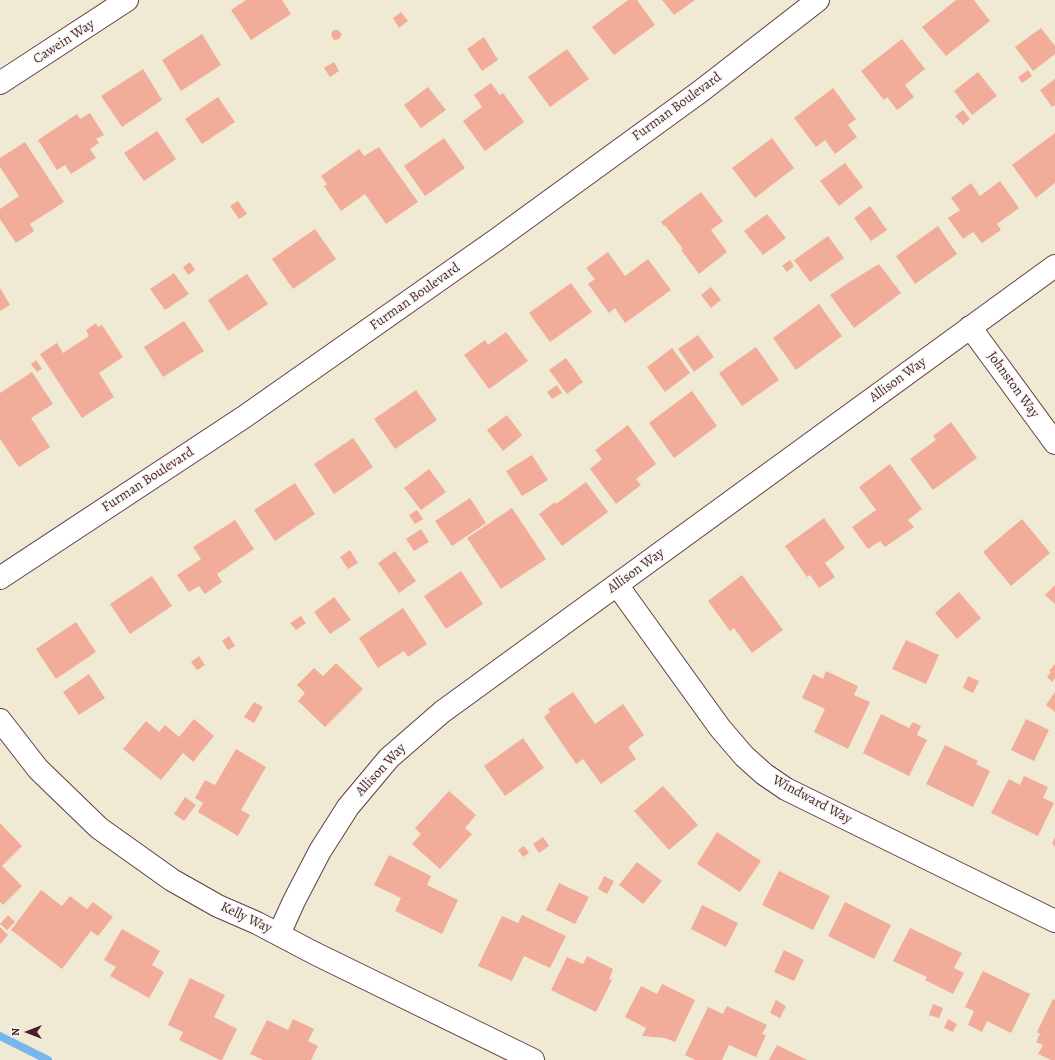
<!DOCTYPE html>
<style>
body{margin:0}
#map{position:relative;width:1055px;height:1060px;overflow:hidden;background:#f0e9d4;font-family:Alegreya,serif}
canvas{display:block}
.north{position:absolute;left:8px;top:1012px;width:40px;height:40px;-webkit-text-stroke:3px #f6f6f2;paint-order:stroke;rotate:270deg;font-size:11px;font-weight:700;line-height:16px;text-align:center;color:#4a1f2b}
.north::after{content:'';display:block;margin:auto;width:14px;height:18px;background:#4a1f2b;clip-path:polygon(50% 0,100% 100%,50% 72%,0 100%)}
</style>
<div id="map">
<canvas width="1055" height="1060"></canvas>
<div class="north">N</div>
</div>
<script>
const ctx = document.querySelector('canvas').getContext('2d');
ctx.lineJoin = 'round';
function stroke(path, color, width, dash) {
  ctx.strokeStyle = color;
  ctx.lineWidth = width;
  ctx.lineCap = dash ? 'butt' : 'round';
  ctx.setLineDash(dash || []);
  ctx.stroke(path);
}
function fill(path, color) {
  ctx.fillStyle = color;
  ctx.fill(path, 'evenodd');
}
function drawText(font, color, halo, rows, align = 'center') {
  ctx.font = font + ' Alegreya,serif';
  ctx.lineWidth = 3;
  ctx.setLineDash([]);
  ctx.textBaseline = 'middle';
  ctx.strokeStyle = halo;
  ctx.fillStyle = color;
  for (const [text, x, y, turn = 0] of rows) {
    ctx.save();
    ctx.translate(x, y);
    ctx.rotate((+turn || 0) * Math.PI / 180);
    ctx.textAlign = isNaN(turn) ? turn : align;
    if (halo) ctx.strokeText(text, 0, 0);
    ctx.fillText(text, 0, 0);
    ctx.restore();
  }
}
stroke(new Path2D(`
 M0,1036L48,1060`), '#77b7eb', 8);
fill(new Path2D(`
 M246,0H282L291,14L251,40L231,10Z
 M628,0H637L655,25L614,55L592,27Z
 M662,0H695L674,15Z
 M956,0H974L990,21L946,56L922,27Z
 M401,12L408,21L399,28L393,18Z
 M1041,28L1055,46V54L1033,71L1015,47Z
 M333,30H338L342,34L339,39L334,40L331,35Z
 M202,34L221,65L181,91L162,60Z
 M484,37L498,60L482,71L467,49Z
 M902,39L925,69L905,85L914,97L897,110L887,97L884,100L861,71Z
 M567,49L589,79L550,107L528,77Z
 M334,62L339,71L330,77L324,68Z
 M143,69L162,100L122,127L101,96Z
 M1028,70L1032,76L1022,83L1018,77Z
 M978,72L997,96L972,115L954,91Z
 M1055,79V105L1052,107L1040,90Z
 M491,83L500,95L503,93L524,122L485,151L463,121L482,107L474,95Z
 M428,87L446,110L421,128L404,105Z
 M833,88L856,119L848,125L857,137L835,154L825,140L816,147L794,118Z
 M218,97L235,122L202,144L185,119Z
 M963,110L970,119L963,125L955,116Z
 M90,113L104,135L96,139L99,143L90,149L96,158L71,174L65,165L57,170L38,140L77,114L80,119Z
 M157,131L176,159L144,181L124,153Z
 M1055,133V183L1036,198L1012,165Z
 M444,138L465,168L425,196L404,166Z
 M772,138L794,168L755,198L732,168Z
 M25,142L64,202L30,224L34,231L16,243L0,219V209L19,196L0,167V158Z
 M379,147L418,202L386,224L365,194L341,211L324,186L327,184L321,176L359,149L364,156Z
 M845,163L863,187L839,206L820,181Z
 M1000,181L1019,208L997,224L1001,230L982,243L973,232L963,239L948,218L960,210L951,198L971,183L980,196Z
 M701,192L723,221L711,230L727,252L699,274L681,250L683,249L665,225L664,226L661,222Z
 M238,201L247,214L239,219L230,206Z
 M870,206L887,230L871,241L854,218Z
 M767,214L786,238L763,255L744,231Z
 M938,226L957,254L915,284L896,256Z
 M315,229L336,259L293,289L272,259Z
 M828,236L844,258L810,282L794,260Z
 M608,252L625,276L648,259L671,290L625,323L615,308L609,313L588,284L595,279L586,268Z
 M790,260L794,266L787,272L782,266Z
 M190,262L195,270L188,275L183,267Z
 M879,264L901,293L854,328L830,295L848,283Z
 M174,273L189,294L165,310L150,289Z
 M247,274L268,304L228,331L208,300Z
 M571,283L592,312L550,342L529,313Z
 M711,287L721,300L711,308L701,295Z
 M0,288L10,305L0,311Z
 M819,304L842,336L796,370L773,338Z
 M184,321L204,351L163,377L144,347Z
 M96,323L98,327L102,325L123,357L99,373L114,397L82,418L40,354L57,343L63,353L89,336L86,330Z
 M506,332L528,361L489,389L464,355L485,340L488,345Z
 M698,335L714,357L694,372L678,349Z
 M756,347L779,380L742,406L719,373Z
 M672,348L690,373L665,392L647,367Z
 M566,358L583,382L567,394L549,370Z
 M36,360L42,369L37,372L31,364Z
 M32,372L53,404L31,418L50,447L19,467L0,439V393Z
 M557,385L562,393L552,399L547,392Z
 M416,390L437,420L395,449L374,419Z
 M692,391L717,426L674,458L649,423Z
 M507,415L522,435L519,438L503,451L487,430Z
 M951,422L977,458L933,490L910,459L936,440L933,436Z
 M628,425L656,464L636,479L641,485L616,504L590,469L602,459L595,450Z
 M353,438L373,467L334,494L314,464Z
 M532,455L548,480L522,496L506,471Z
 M890,464L922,509L908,520L914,527L885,547L880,541L868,549L852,527L876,510L859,487Z
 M429,469L446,492L421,510L404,488Z
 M586,482L608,512L562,546L539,514L555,502L556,504Z
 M295,483L315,514L275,541L254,510Z
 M470,498L486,523L452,546L435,521Z
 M512,508L546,559L501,589L467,538Z
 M417,510L423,519L415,524L409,515Z
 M824,518L845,548L825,563L835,577L819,588L810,575L807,577L785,546Z
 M1022,519L1050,553L1011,586L983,552Z
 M235,520L254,549L217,574L222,582L205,594L199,586L189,592L177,575L201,559L193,547Z
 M421,529L429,542L414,551L406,539Z
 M350,550L358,563L348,569L340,557Z
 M395,551L416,581L399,593L378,563Z
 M461,571L483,604L446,629L424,596Z
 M742,575L783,630L752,653L734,628L730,631L708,601Z
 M152,576L172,606L130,634L110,604Z
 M1055,585V604L1045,595Z
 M959,592L981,618L957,639L935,613Z
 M334,597L351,620L330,634L314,612Z
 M403,608L427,644L408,657L404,651L378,668L359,638Z
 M301,616L306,623L296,630L290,623Z
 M76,622L96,652L56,679L36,649Z
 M229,636L235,646L228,650L222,641Z
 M906,640L939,655L926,684L892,669Z
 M199,656L205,665L197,670L191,662Z
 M336,663L363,689L325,727L298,701L305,693L297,685L314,668L323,676Z
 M1055,664V678L1052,682L1047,677L1051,672L1049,671Z
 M826,671L858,686L854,695L870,702L848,749L814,732L825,709L802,698L813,674L823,679Z
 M89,674L105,698L79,715L63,692Z
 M968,676L979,681L973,693L963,688Z
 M573,692L595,724L623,704L644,735L628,747L636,759L601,784L583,759L576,764L544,717L550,712L548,709Z
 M1055,692V712L1046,705Z
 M254,702L263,707L254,723L244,717Z
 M881,714L909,728L913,722L921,726L917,735L927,740L909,776L863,753Z
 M194,719L214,736L193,762L183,753L161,780L123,749L146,721L159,732L165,725L179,737Z
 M1026,719L1049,730L1034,761L1011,750Z
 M523,738L544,768L505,796L484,766Z
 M945,745L978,761L976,764L990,771L973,807L926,784Z
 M236,749L266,767L241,810L250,815L238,836L198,812L203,803L195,798L205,780L215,785Z
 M1024,776L1048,787L1043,798L1054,803L1038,836L991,813L1009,779L1020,785Z
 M663,786L698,825L669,850L634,811Z
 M449,791L476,815L465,828L472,834L440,869L412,844L421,834L415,828Z
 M185,797L196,805L184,821L174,814Z
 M0,823L22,846L2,866L22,886L3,905L0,902Z
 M717,832L761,861L740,892L697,864Z
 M543,837L549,846L539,853L533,844Z
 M1055,837V846L1052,844Z
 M524,846L529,853L523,857L518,850Z
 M389,855L431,876L427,885L458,900L442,934L395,911L401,898L374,885Z
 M637,862L662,881L643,904L619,885Z
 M779,871L830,896L813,930L762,905Z
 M604,876L614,881L607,894L598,889Z
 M559,883L589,897L575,924L546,910Z
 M41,890L62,906L70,896L87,909L93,902L113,917L98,936L91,931L62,969L11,930Z
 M845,902L891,925L874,959L828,936Z
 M702,905L738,923L726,947L691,929Z
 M8,915L15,922L7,930L0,924Z
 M522,915L566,936L550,968L524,956L512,981L478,966L502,916L518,923Z
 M0,927L8,935L0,944Z
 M910,928L962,953L954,968L964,973L953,994L925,980L927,977L893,961Z
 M122,929L160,951L152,965L164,972L149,998L110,976L116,967L104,960Z
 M784,950L804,960L794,981L774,972Z
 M587,956L613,969L609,979L612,980L596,1012L551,990L567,957L583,964Z
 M983,971L1030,994L1011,1033L987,1021L982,1032L968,1025L974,1011L965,1007Z
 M190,978L225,995L214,1017L237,1029L222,1060H220L179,1040L183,1032L168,1025Z
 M662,984L695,1000L675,1042L665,1038L642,1036L646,1028L625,1017L641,986L657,994Z
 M1053,999L1055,1000V1060H1051L1038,1054L1043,1045L1036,1042L1040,1034L1037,1032Z
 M776,1000L786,1006L780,1018L770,1013Z
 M933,1004L943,1008L939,1018L929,1015Z
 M727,1006L767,1025L762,1034L766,1035L756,1057L729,1045L722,1060H695L685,1055L708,1007L723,1014Z
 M293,1019L314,1029L308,1041L318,1046L311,1060H263L250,1054L267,1020L288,1030Z
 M948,1019L957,1024L953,1032L944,1028Z
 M777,1045L807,1060H769Z`), '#f1ad9a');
const minor = new Path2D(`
 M0,83L127,0
 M970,327L1055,443
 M0,578L244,417L496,240L701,91L818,0
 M617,585L720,728L744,756L764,774L786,789L1055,921
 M0,720L38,769L99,828L172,880L218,906L257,923L314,953L533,1060
 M279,934L294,901L320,851L348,807L389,758L442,712L1055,266`);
stroke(minor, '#633d44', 24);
stroke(minor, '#fff', 22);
drawText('14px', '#4a1f2b', '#f6f6f2', [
 ["Cawein Way",64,42,-33],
 ["Furman Boulevard",677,107,-36],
 ["Furman Boulevard",415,297,-35],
 ["Allison Way",898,380,-36],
 ["Johnston Way",1013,385,54],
 ["Furman Boulevard",148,480,-33],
 ["Allison Way",636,571,-36],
 ["Allison Way",381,770,-47],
 ["Windward Way",812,800,28],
 ["Kelly Way",246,918,25]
]);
</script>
